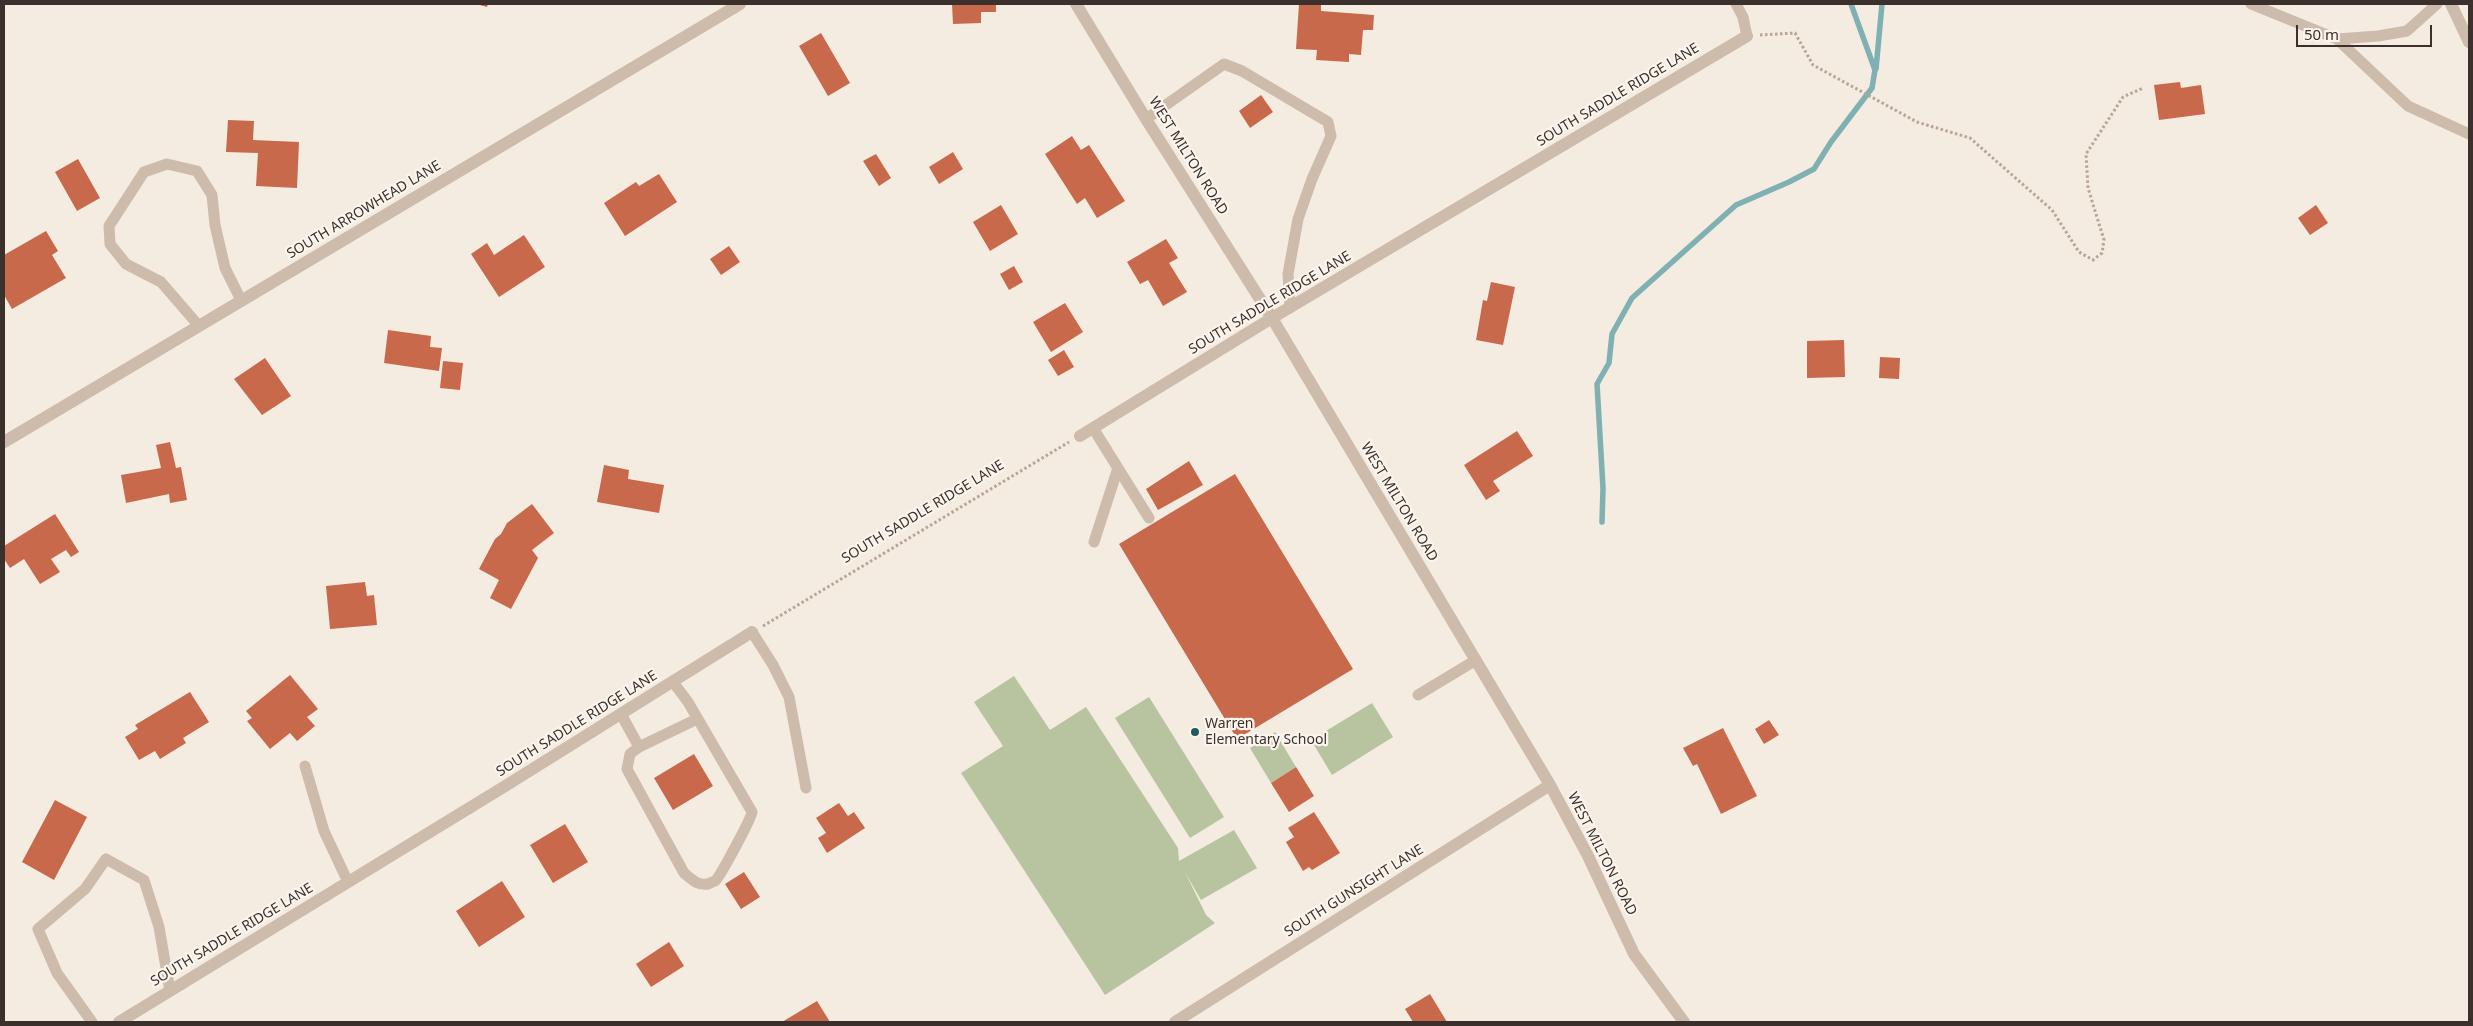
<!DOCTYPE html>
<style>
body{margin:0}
#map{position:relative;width:2473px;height:1026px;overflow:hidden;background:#f4ebe1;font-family:"Noto Sans",sans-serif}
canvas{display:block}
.frame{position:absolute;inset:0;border:5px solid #3b302b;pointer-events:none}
.scale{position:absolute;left:2296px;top:25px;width:136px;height:22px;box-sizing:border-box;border:2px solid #3b302b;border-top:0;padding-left:6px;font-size:15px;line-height:18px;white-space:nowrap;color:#3b302b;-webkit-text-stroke:4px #fbf5ee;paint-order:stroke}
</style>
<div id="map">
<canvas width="2473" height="1026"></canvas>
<div class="frame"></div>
<div class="scale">50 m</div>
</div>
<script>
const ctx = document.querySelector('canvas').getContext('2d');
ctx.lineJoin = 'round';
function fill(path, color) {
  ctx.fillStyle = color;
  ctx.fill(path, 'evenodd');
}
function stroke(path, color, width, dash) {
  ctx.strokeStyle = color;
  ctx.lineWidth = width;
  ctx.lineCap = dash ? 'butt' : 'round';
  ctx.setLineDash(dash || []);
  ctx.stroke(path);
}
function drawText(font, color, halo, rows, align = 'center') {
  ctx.font = font + ' "Noto Sans",sans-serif';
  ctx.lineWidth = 4.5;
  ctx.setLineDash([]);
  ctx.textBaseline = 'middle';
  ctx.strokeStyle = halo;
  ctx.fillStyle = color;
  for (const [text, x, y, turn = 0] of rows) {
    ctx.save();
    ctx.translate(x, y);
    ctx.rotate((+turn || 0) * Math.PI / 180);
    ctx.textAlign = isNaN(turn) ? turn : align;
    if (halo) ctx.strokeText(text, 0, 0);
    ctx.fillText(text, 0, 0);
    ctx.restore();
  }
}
fill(new Path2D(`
 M1014,676L1050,730L1086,707L1178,848L1179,861L1234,830L1257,868L1201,900L1185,872L1206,915L1215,923L1105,995L961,773L1003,746L974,702Z
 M1149,697L1224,817L1190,838L1115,718Z
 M1372,703L1393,737L1332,775L1311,740Z
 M1275,732L1296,767L1271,783L1250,748Z`), '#b8c4a0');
stroke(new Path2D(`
 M1876,69L1882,4
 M1602,522L1603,488L1597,384L1609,363L1612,334L1632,298L1736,205L1789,182L1814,169L1831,142L1872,88L1875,70L1851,4`), '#7fb0b2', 5.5);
fill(new Path2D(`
 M476,4H488L487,7Z
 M952,4H996V12H981V23L953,24Z
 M1299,4H1321V11L1374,15L1373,30H1363L1361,55L1349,54V62L1316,60L1317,50L1296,49Z
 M821,33L850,83L828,96L799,46Z
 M2180,82L2181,88L2201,85L2205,114L2159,120L2154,85Z
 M1261,95L1273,112L1250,128L1239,111Z
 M228,120L254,121L253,140L299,142L297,188L256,186L258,153L226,152Z
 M1072,136L1081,150L1089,145L1125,201L1097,218L1085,198L1077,204L1045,154Z
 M953,152L963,169L939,184L929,167Z
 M876,154L891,178L879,186L863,161Z
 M78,159L100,198L77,211L55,172Z
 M659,174L677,202L625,236L604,203L636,182L639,186Z
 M1001,205L1018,234L990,251L973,222Z
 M2316,205L2328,223L2310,235L2298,218Z
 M46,231L58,251L52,255L66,278L12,309L4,295V255Z
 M524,235L545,267L499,297L471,254L487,243L494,255Z
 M1166,239L1178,258L1169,263L1187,292L1163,306L1148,280L1140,284L1127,262Z
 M729,246L740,262L721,275L710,259Z
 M1014,266L1023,282L1009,290L1000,274Z
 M1491,282L1515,287L1503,345L1476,340L1483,300L1487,301Z
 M1065,303L1083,332L1051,352L1033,322Z
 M388,330L431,336L430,347L442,348L439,371L384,363Z
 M1844,340L1845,377L1807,378V341Z
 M1064,350L1074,367L1058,376L1048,360Z
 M1880,357L1900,358L1899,379L1879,378Z
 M265,358L291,396L262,415L234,379Z
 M443,361L463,363L460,390L440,388Z
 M1517,431L1533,456L1493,481L1500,491L1486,500L1464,465Z
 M170,442L176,468L181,467L187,500L170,503L169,494L126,503L121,475L161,468L156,445Z
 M1189,461L1203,485L1158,510L1146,489Z
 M604,465L629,470L628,479L664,485L659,513L597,502Z
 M1235,474L1353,669L1237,739L1119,544Z
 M532,504L554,533L532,550L538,558L511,609L490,598L499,580L479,569L495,539L501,534L507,523Z
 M55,514L79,552L71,557L66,550L51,559L60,572L40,584L24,559L10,568L4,559V546Z
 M365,582L367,596L374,595L377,625L330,629L326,586Z
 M290,675L318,709L307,717L315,726L297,741L290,733L270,749L247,721L252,718L246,711Z
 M190,692L209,722L183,738L186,743L160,759L155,751L139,760L125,737L138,729L135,725Z
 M1769,720L1779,735L1764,744L1755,729Z
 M1723,728L1757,796L1721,814L1697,764L1693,766L1683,748Z
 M694,754L713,786L673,810L654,778Z
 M1296,767L1314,796L1289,812L1271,783Z
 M55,800L87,817L54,880L22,862Z
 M839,803L848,816L854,812L865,828L827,853L818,838L826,833L816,818Z
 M1314,812L1340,853L1312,870L1309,867L1303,871L1286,842L1294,837L1288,828Z
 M565,824L588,862L553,883L530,845Z
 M744,872L760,897L741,909L725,884Z
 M502,881L525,917L479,947L456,911Z
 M669,942L684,966L651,987L636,964Z
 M1430,994L1447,1022H1413L1405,1009Z
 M817,1001L830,1022H782Z`), '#c8694b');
stroke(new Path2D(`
 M1760,35L1795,33L1813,65L1917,122L1970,138L2052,210L2079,252L2093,260L2102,253L2104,240L2088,188L2086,154L2123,97L2143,88
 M763,626L1069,442`), '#b9a596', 3, [2.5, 2.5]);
stroke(new Path2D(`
 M1736,4L1743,17L1747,36
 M2251,4L2337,39L2408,106L2469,134
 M2337,39L2378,36L2407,31L2437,4
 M1146,119L1224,64L1242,71L1328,122L1331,136L1312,179L1298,219L1288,274L1290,308
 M199,326L161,282L126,264L110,244L109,226L144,172L167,164L197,171L212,195L215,225L225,268L241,300
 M1093,428L1149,518
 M1094,542L1118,468
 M752,632L773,665L789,697L806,788
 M673,682L688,702L752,812C751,819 720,877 715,881C714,881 708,884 708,884C698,886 691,879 684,873L627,769L630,754L639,747L697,719
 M1418,695L1476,660
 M621,714L639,747
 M305,766L324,831L348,882
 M92,1022L57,973L38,929L85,889L106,859L144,880L159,927L170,991`), '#cdbbac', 11);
stroke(new Path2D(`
 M1076,4L1146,119L1272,318L1550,785L1588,856L1634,954L1684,1022
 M2451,4L2469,42
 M1080,436L1272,318L1747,36
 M4,442L740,4
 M119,1022L502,788L752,632
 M1175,1022L1550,785`), '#cdbbac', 12);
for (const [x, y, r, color] of [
 [1195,732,5,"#1f5a5e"]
]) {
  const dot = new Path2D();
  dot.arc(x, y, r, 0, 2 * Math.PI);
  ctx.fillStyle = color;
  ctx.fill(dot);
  stroke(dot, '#fbf5ee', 2);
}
drawText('14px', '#3b302b', '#fbf5ee', [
 ["SOUTH SADDLE RIDGE LANE",1618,95,-31],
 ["WEST MILTON ROAD",1188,156,58],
 ["SOUTH ARROWHEAD LANE",364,210,-31],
 ["SOUTH SADDLE RIDGE LANE",1270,303,-31],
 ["WEST MILTON ROAD",1399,502,59],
 ["SOUTH SADDLE RIDGE LANE",923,512,-31],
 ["SOUTH SADDLE RIDGE LANE",577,724,-32],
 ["WEST MILTON ROAD",1602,854,63],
 ["SOUTH GUNSIGHT LANE",1354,891,-32],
 ["SOUTH SADDLE RIDGE LANE",232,935,-31]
]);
drawText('14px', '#3b302b', '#fbf5ee', [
 ["Warren",1205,724],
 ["Elementary School",1205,740]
], 'left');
</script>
